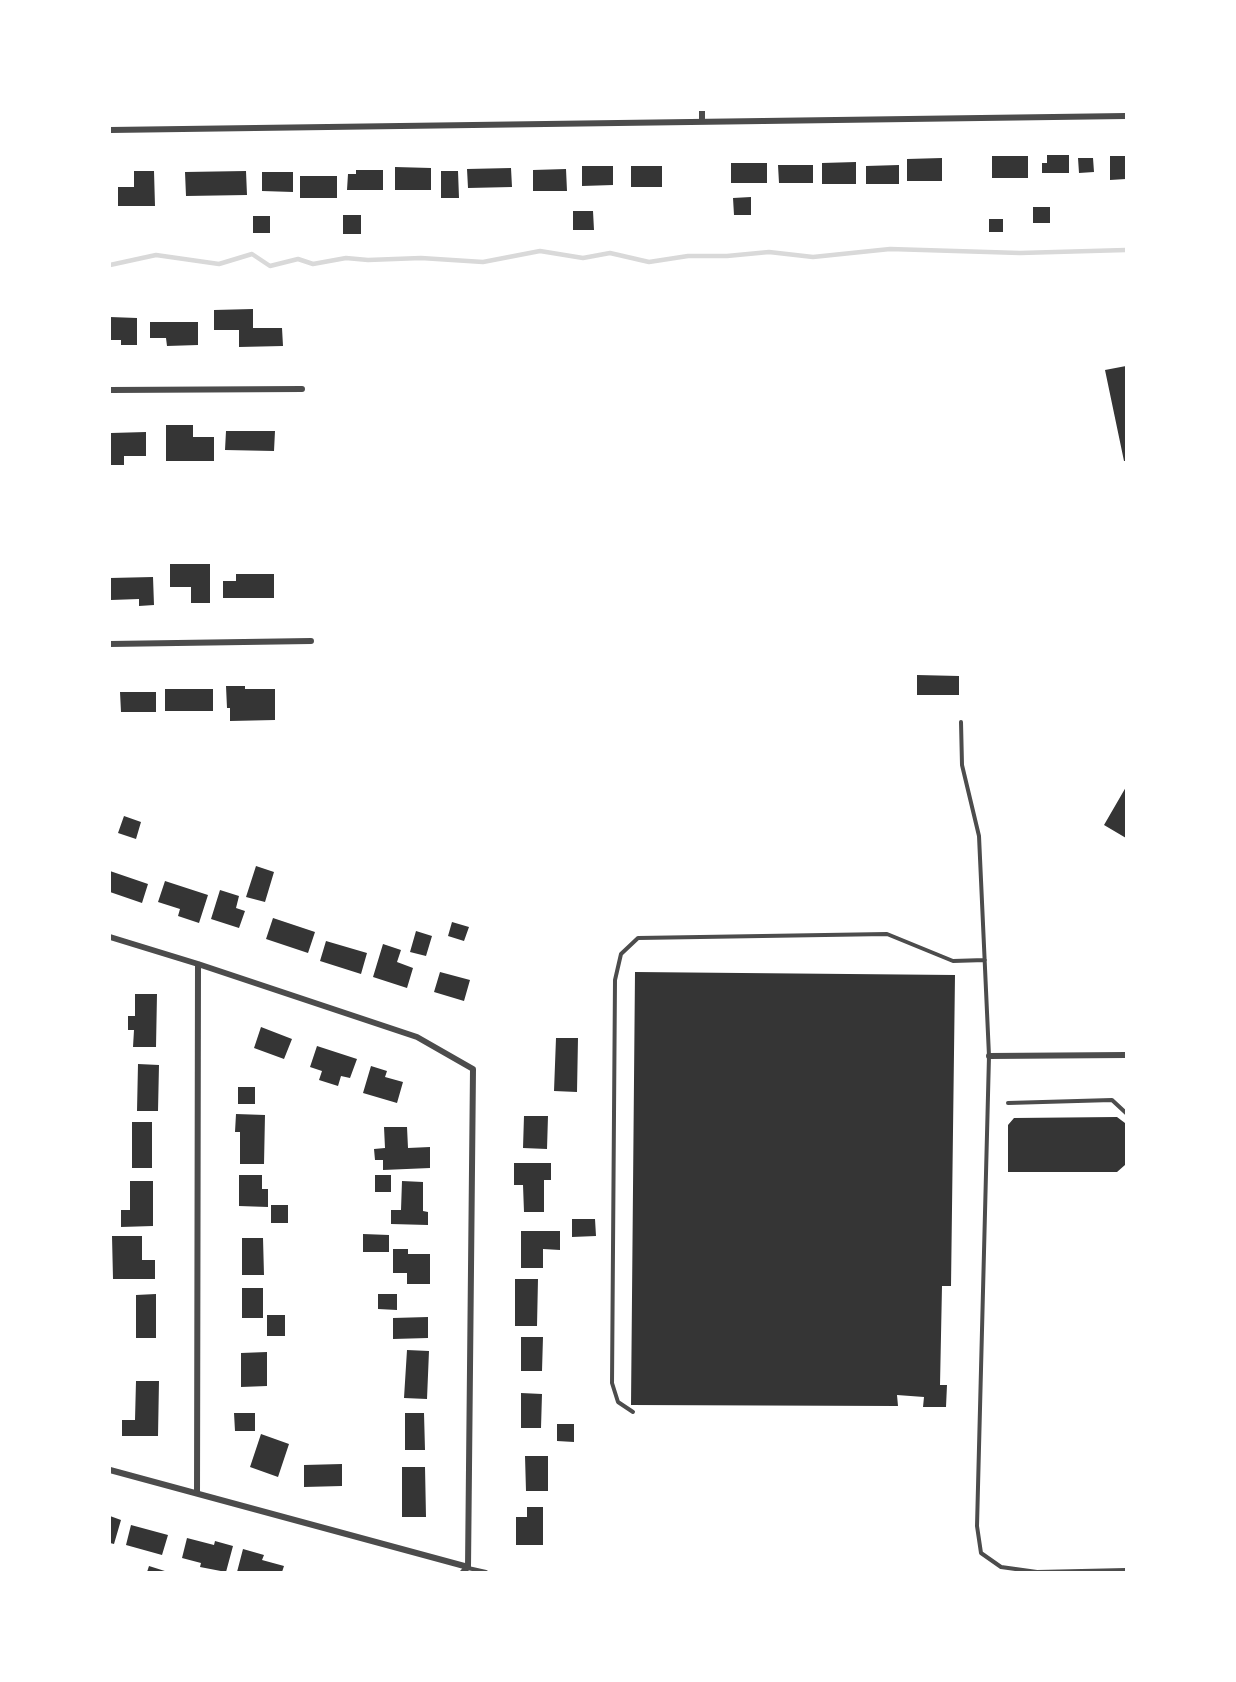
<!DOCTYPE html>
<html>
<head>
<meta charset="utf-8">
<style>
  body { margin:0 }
  #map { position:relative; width:1236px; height:1682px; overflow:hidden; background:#fff; font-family:Cabin,sans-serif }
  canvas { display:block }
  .frame { position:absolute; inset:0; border:111px solid #fff; pointer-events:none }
</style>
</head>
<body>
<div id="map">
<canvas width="1236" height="1682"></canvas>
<div class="frame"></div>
</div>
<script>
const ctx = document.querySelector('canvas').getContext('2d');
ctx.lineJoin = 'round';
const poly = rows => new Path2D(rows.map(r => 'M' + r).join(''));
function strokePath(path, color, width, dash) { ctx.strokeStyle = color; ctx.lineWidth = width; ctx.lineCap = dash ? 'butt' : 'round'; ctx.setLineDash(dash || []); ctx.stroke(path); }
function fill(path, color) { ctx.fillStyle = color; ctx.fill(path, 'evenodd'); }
strokePath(poly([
  [110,265,156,255,219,264,252,254,270,266,298,259,313,264,346,258,368,260,421,258,483,262,540,251,583,258,610,253,649,262,688,256,727,256,769,252,813,257,890,249,1020,253,1126,250]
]), '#d9d9d9', 4.5);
fill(poly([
  [1047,155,1069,155,1069,173,1042,173,1042,163,1047,163],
  [992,156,1028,156,1028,178,992,178],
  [1110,156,1126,156,1126,179,1110,180],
  [942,158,942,181,907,181,907,159],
  [1078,158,1093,158,1094,172,1079,173],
  [856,162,856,184,822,184,822,163],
  [731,163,767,163,767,183,731,183],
  [778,165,813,165,813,183,779,183],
  [899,165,899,184,866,184,866,166],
  [582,166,613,166,613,185,582,186],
  [631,166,662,166,662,187,631,187],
  [395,167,431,168,431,190,395,190],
  [511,168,512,187,468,188,467,169],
  [566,169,567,191,533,191,533,170],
  [356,170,383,170,383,190,347,190,348,174,356,174],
  [134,171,154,171,155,206,118,206,118,187,134,187],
  [246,171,247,195,186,196,185,172],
  [441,171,458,171,459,198,441,198],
  [262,172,293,172,293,192,262,191],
  [300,176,337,176,337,198,300,198],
  [751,197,751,215,734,215,733,198],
  [1033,207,1050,207,1050,223,1033,223],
  [573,211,593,211,594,230,573,230],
  [343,215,361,215,361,234,343,234],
  [253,216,270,216,270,233,253,233],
  [989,219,1003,219,1003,232,989,232],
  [253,309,253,328,282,328,283,346,239,347,239,330,214,330,214,310],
  [110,317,137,318,137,345,121,345,121,340,110,340],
  [150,322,198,322,198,345,167,346,166,338,150,338],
  [1126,366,1126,461,1124,461,1105,370],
  [166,425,193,425,193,437,214,437,214,461,166,461],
  [226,431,275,431,274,451,225,450],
  [146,432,146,456,124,456,124,465,111,465,111,433],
  [170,564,210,564,210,603,191,603,191,587,170,587],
  [236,574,274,574,274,598,223,598,223,581,236,581],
  [153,577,154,605,139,606,139,599,111,600,110,578],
  [917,675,959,676,959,695,917,695],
  [226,686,245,686,245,689,275,689,275,720,230,721,230,708,227,708],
  [165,689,213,689,213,711,165,711],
  [120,692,156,692,156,712,121,712],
  [1126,787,1126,838,1104,825],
  [124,816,141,822,136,839,118,833],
  [256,866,274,872,265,902,246,897],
  [110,871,148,884,142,903,110,892],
  [165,881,208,895,199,923,178,916,180,909,158,902],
  [220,890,239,896,236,908,245,911,239,928,211,919],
  [273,918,315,932,308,953,266,939],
  [452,922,469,927,464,941,448,936],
  [416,931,432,936,426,956,410,952],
  [326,941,367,953,361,974,320,961],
  [383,944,401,950,397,962,413,968,407,988,373,977],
  [440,972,470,980,464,1001,434,992],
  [635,972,955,975,951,1286,942,1286,940,1385,947,1385,946,1407,923,1407,924,1397,897,1395,898,1406,631,1405],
  [135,994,157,994,156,1047,133,1047,134,1030,128,1030,128,1016,135,1016],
  [261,1027,292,1039,284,1059,254,1048],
  [556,1038,578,1038,577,1092,554,1091],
  [317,1046,357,1059,350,1078,341,1076,338,1086,319,1080,322,1071,310,1067],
  [138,1064,159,1065,158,1111,137,1111],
  [371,1066,387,1071,385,1077,403,1082,397,1103,363,1093],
  [238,1087,255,1087,255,1104,238,1104],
  [236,1114,265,1115,264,1164,240,1164,240,1132,235,1132],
  [524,1116,548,1116,547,1149,523,1148],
  [1117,1117,1125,1123,1125,1165,1117,1172,1008,1172,1008,1125,1014,1118],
  [132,1122,152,1122,152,1168,132,1168],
  [384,1127,407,1127,408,1148,430,1147,430,1168,383,1170,383,1160,375,1160,374,1149,385,1148],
  [514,1163,551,1163,551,1180,544,1180,544,1212,524,1212,523,1185,514,1185],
  [239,1175,262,1175,262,1189,268,1189,268,1207,239,1206],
  [375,1175,391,1175,391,1192,375,1192],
  [130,1181,153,1181,153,1226,121,1227,121,1210,130,1210],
  [402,1181,423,1182,423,1211,428,1212,428,1225,391,1224,391,1210,401,1210],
  [271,1205,288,1205,288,1223,271,1223],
  [572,1219,595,1219,596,1236,572,1237],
  [521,1231,560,1231,560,1250,543,1249,543,1268,521,1268],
  [363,1234,389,1235,389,1252,363,1252],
  [112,1236,142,1236,142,1260,155,1260,155,1279,113,1279],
  [242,1238,263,1238,264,1275,242,1275],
  [393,1249,408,1249,408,1254,430,1254,430,1284,407,1284,407,1273,393,1273],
  [515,1279,538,1279,537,1326,515,1326],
  [242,1288,263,1288,263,1318,242,1318],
  [156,1294,156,1338,136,1338,136,1295],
  [378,1294,397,1294,397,1310,378,1309],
  [267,1315,285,1315,285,1336,267,1336],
  [428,1317,428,1338,393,1339,393,1318],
  [521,1337,543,1337,542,1371,521,1371],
  [407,1350,429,1351,427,1399,404,1398],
  [267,1352,267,1386,241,1387,241,1353],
  [136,1381,159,1381,158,1436,122,1436,122,1420,135,1420],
  [521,1393,542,1394,541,1428,521,1428],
  [234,1413,255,1413,255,1431,235,1431],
  [405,1413,424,1413,425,1450,405,1450],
  [557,1424,574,1424,574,1442,557,1441],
  [261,1434,289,1444,278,1477,250,1467],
  [525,1456,548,1456,548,1491,526,1491],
  [342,1464,342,1486,304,1487,304,1465],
  [402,1467,425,1467,426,1517,402,1517],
  [527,1507,543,1507,543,1545,516,1545,516,1517,527,1517],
  [110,1516,121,1520,114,1544,110,1543],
  [131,1525,168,1535,162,1555,126,1545],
  [187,1538,214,1545,215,1541,233,1546,226,1572,200,1567,201,1563,182,1558],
  [243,1549,264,1555,262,1560,284,1566,282,1572,237,1572],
  [149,1566,168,1572,147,1572]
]), '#353535');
strokePath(poly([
  [961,722,962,765,979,836,989,1056,977,1526,981,1553,1001,1567,1037,1572,1126,1570],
  [1008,1103,1112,1100,1126,1113],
  [633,1412,618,1402,612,1383,615,980,621,954,638,938,887,934,953,961,985,960],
  [468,1568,486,1572]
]), '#4c4c4c', 4);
strokePath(poly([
  [702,110,702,122],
  [110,130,1126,116],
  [110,390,302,389],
  [110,644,311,641],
  [110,937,198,964,417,1037,473,1069,468,1567,463,1572],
  [989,1056,1126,1055],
  [110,1470,468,1567],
  [197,1493,198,964]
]), '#4c4c4c', 6);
</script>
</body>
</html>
